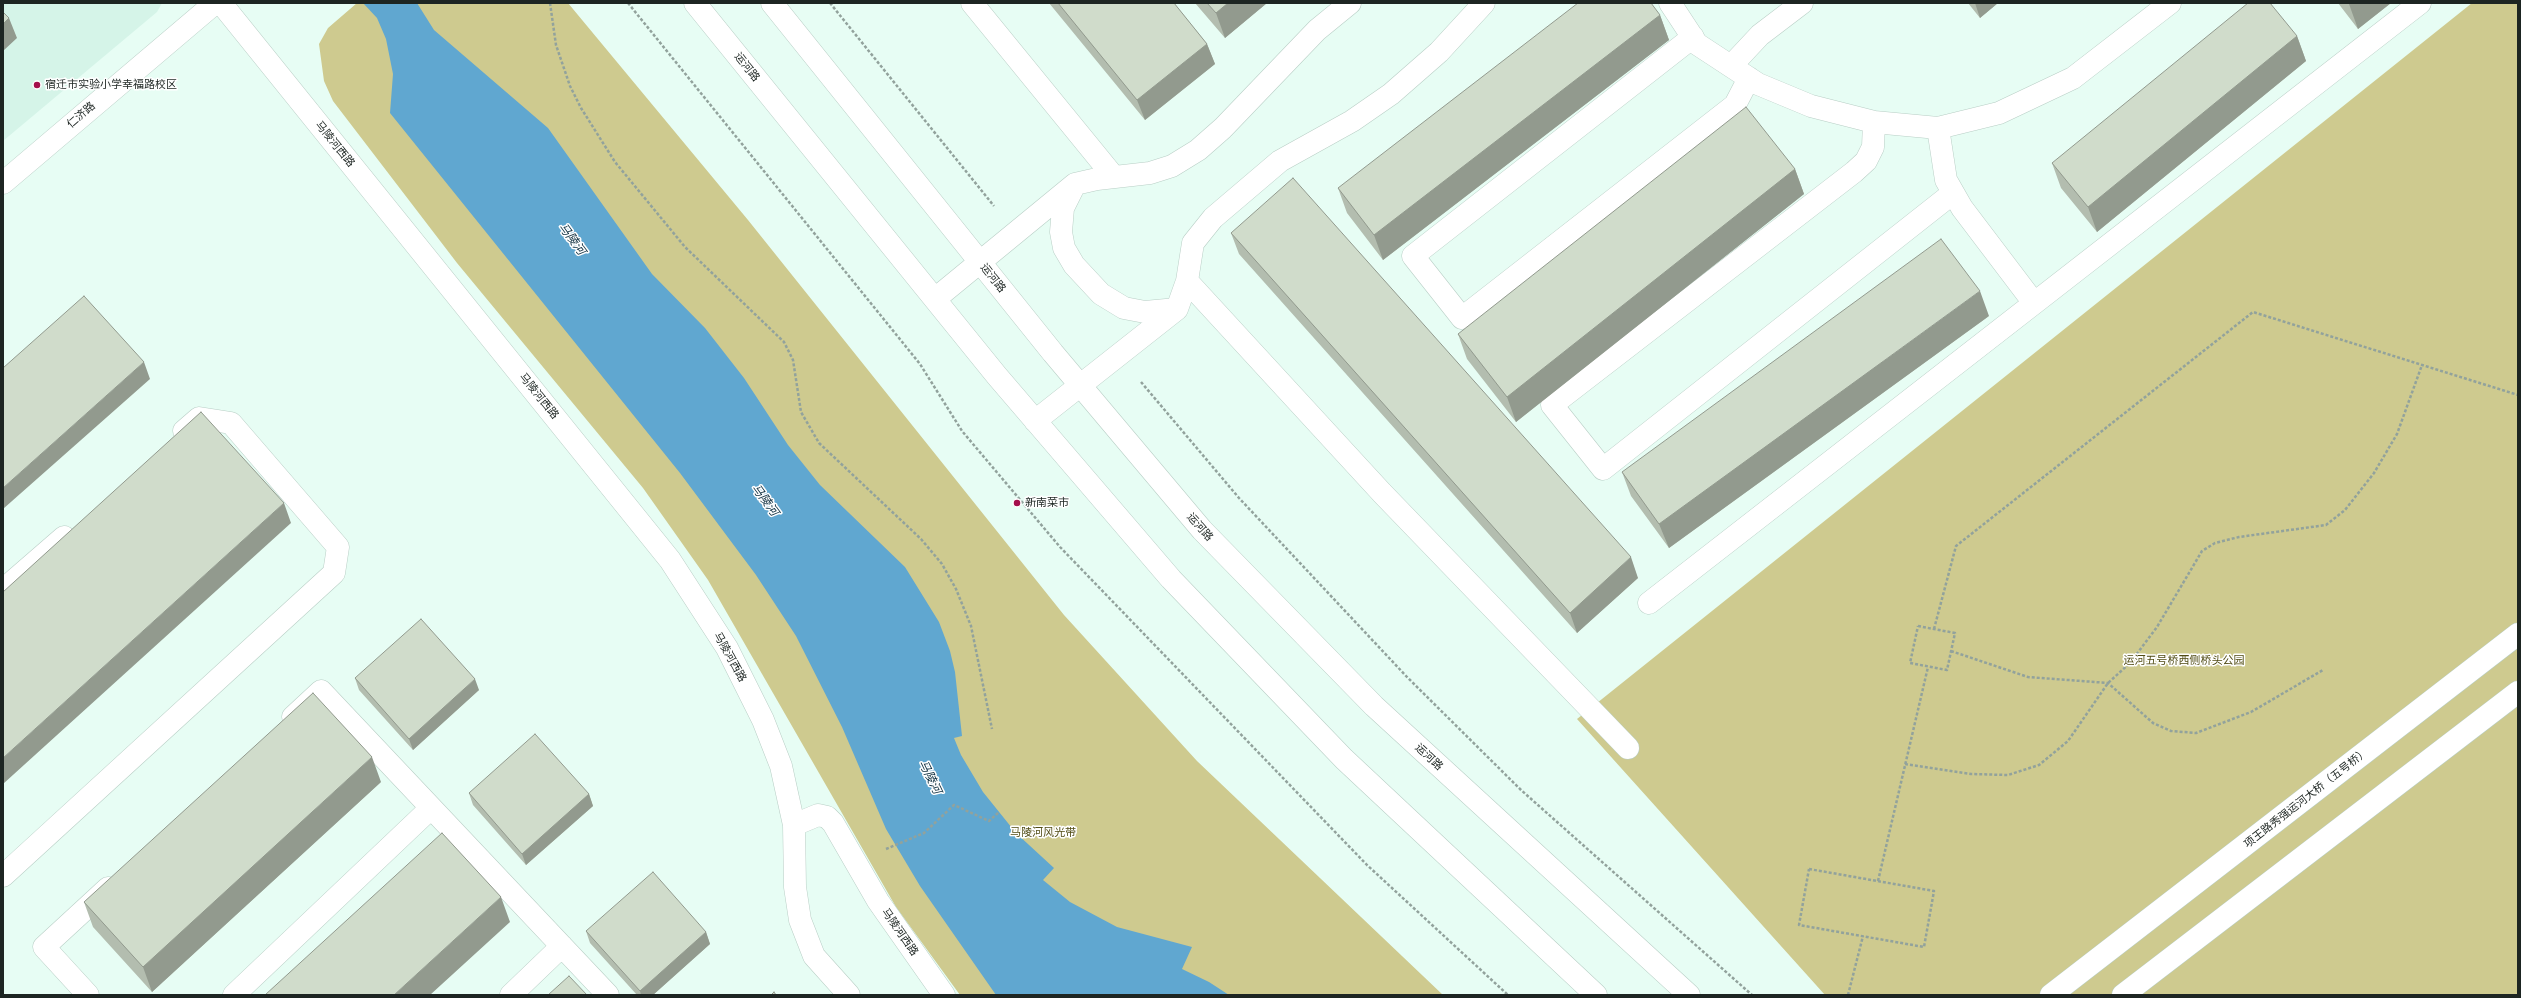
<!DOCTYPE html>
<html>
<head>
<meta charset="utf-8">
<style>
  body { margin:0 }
  #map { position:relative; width:2521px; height:998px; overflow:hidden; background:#e7fdf4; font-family:"Asap Condensed",sans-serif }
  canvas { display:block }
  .frame { position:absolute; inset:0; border:4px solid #1d2522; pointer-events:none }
</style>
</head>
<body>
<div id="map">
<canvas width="2521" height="998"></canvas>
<div class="frame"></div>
</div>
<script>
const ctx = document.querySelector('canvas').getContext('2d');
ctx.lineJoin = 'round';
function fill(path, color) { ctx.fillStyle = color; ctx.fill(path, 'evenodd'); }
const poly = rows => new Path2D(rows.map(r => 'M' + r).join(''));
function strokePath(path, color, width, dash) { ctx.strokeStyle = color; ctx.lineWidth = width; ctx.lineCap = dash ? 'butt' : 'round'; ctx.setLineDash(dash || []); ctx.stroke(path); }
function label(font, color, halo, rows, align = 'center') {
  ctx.font = font + ' "Asap Condensed","Noto Sans SC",sans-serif'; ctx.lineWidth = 3; ctx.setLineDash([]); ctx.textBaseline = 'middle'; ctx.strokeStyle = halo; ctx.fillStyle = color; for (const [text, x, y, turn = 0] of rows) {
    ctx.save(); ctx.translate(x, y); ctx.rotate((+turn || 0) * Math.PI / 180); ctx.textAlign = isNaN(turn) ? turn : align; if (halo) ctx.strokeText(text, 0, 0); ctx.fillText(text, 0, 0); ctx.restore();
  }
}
fill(poly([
  [3,3,162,3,157,12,3,141]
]), '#d5f4e8');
fill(poly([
  [357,3,568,3,748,220,1064,615,1197,761,1443,995,960,995,896,907,708,580,643,488,457,263,333,101,324,81,319,44,328,28],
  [2472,3,2518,3,2518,995,1825,995,1577,719]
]), '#ceca8f');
fill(poly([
  [363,3,417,3,434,30,548,128,652,274,705,328,744,378,788,445,820,485,905,567,939,622,950,651,955,672,962,736,954,738,961,755,983,792,1016,833,1054,868,1043,880,1070,902,1117,927,1192,947,1182,969,1209,982,1229,995,996,995,920,886,886,829,842,727,796,636,756,575,680,473,390,113,393,74,386,39,377,18]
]), '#60a7d0');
const minor = poly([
  [221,3,670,560,727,648,763,720,781,766,794,825,795,887,800,920,814,956,849,995],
  [695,3,997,376,1171,579,1344,759,1596,995],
  [772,3,1053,353,1202,530,1374,706,1689,995],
  [972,3,1114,177],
  [1670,3,1697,44,1758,84,1811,106,1874,122,1938,128,1999,113,2073,78,2170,3],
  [1693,37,1413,256,1462,318,1735,105,1749,78],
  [1731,66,1760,35,1802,3],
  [1874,122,1873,147,1866,161,1854,172,1552,405,1603,469,1953,193],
  [1938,128,1946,180,1962,208,2034,303],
  [3,183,215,3],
  [1073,188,1063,208,1061,232,1064,248,1074,265,1101,294,1124,308,1145,312,1177,309],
  [1187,281,1382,493,1628,748],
  [935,299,1075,184,1097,179,1150,173,1172,166,1198,150,1223,128,1317,30,1350,3],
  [1035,421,1177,309,1187,281,1193,243,1213,218,1280,161,1352,121,1391,94,1439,52,1484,3],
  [3,590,64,537],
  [1649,603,2420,3],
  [293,717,321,691,608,995],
  [794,825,818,815,827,817,833,823,878,901,944,995],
  [3,876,334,573,338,547,231,423,199,418,184,431],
  [88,995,44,947,108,888],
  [234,995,431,808],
  [511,995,562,946]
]);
const major = poly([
  [2051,995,2518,634],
  [2123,995,2518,692]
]);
strokePath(minor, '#b8cec5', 23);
strokePath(major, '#b8cec5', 23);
strokePath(poly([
  [550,3,556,45,570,86,581,108,615,162,685,247,784,342,793,360,801,412,819,443,921,539,942,564,956,589,971,626,992,729],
  [628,3,920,364,962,431,1060,547,1367,865,1508,995],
  [830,3,994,206],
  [1141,382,1239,498,1407,677,1521,790,1752,995],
  [1918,626,1955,633,1947,670,1910,663,1918,626],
  [1934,629,1956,546,2253,312,2518,395],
  [1951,651,2028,677,2108,683,2153,723,2171,731,2196,733,2251,712,2323,670],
  [1905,764,1971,774,2008,775,2039,765,2068,741,2108,683,2130,663,2157,627,2202,551,2215,543,2239,537,2326,525,2345,510,2374,473,2397,434,2422,365],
  [886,849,924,833,954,805,989,821,999,812],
  [1809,869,1934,891,1924,947,1799,925,1809,869],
  [1878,881,1928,667],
  [1848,995,1863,936]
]), '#92a29c', 2.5, [3, 2]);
strokePath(minor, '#fff', 22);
strokePath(major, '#fff', 22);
fill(poly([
  [1049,3,1174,3,1207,44,1215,64,1145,120],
  [1195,3,1267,3,1225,38],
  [1968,3,1998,3,1980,18],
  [2338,3,2391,3,2358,29],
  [1660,15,1669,40,1383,260,1347,213,1338,188],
  [2297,36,2306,61,2097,232,2061,188,2052,163],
  [1795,169,1804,194,1516,422,1467,359,1458,334],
  [1231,233,1638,578,1577,633,1239,254],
  [1989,316,1669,548,1631,496,1622,472],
  [355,678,479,690,413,750,359,690],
  [381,782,152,992,93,927,84,902],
  [469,793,589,794,593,806,526,865,473,805],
  [586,931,706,932,710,944,653,995,637,995,590,943]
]), '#b3bdaf');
fill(poly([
  [1228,3,1267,3,1225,38,1216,13],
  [1975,3,1998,3,1980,18],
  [2350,3,2391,3,2358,29,2349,4],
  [1660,15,1669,40,1383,260,1374,235],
  [9,18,17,38,3,51,3,24],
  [2297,36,2306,61,2097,232,2088,207],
  [1207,44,1215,64,1145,120,1137,100],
  [1795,169,1804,194,1516,422,1507,397],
  [1980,291,1989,316,1669,548,1659,524],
  [144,362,150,379,3,509,3,488],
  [284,503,291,523,3,784,3,758],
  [1631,557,1638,578,1577,633,1570,613],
  [475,679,479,690,413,750,409,739],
  [372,757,381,782,152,992,143,967],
  [589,794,593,806,526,865,522,854],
  [501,897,510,922,430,995,394,995],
  [706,932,710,944,653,995,641,995,640,991]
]), '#929a8e');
const building = poly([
  [1058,3,1174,3,1207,44,1137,100,1058,3],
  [1207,3,1228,3,1216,13,1207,3],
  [1578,3,1651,3,1660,15,1374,235,1338,188,1578,3],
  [2248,3,2270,3,2297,36,2088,207,2052,163,2248,3],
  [3,12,9,18,3,24,3,12],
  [1746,107,1795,169,1507,397,1458,334,1746,107],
  [1293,178,1631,557,1570,613,1231,233,1293,178],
  [1941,239,1980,291,1659,524,1622,472,1941,239],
  [84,296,144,362,3,488,3,368,84,296],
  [201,412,284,503,3,758,3,592,201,412],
  [421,619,475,679,409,739,355,678,421,619],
  [313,693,372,757,143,967,84,902,313,693],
  [535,734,589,794,522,854,469,793,535,734],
  [442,833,501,897,394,995,265,995,442,833],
  [653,872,706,932,640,991,586,931,653,872],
  [569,976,587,995,548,995,569,976],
  [774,992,776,995,771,995,774,992]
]);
fill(building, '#d0dccb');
strokePath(building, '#929a8e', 1);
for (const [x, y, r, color] of [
  [37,85,4,"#a40f4b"],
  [1017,503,4,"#a40f4b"]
]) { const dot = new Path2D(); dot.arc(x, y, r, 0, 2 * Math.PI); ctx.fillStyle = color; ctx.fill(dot); strokePath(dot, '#fff', 1.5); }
label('11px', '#1d2522', '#fff', [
  ["运河路",747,67,51],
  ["仁济路",81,115,-41],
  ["马陵河西路",335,144,51],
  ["运河路",993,278,51],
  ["马陵河西路",539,396,51],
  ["运河路",1200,527,48],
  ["马陵河西路",730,657,61],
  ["运河路",1429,757,43],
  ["项王路秀强运河大桥（五号桥）",2306,798,-38],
  ["马陵河西路",900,932,55]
]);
label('11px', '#1d2522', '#fff', [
  ["宿迁市实验小学幸福路校区",45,85],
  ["新南菜市",1025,503]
], 'left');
label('11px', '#514c15', '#fff', [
  ["运河五号桥西侧桥头公园",2184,661],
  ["马陵河风光带",1043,833]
]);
label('italic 12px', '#0c2d3e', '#fff', [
  ["马陵河",572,239,54],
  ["马陵河",765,500,54],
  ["马陵河",930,777,64]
]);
</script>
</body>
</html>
